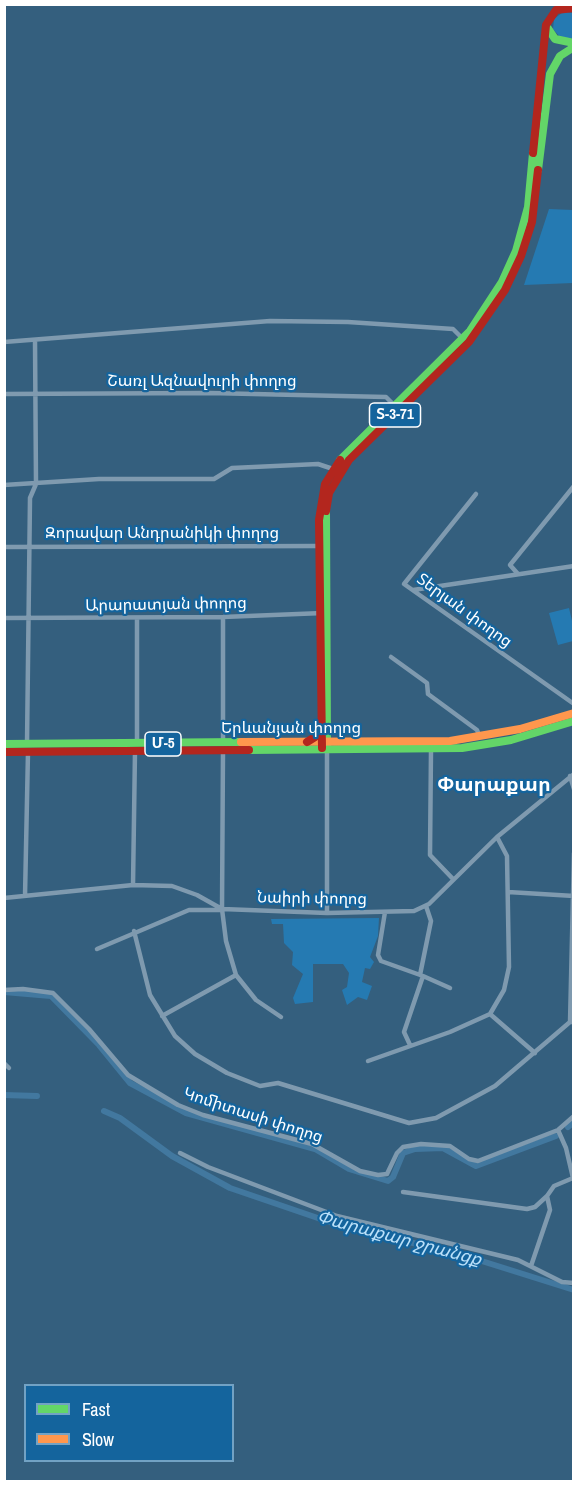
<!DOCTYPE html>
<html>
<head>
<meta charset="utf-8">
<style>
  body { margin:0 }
  #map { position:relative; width:578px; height:1486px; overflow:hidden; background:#345f7e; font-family:"Archivo Narrow",sans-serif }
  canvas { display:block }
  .frame { position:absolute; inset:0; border:6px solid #fff; pointer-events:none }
  .legend { position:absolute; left:24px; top:1384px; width:210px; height:78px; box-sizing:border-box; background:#14649d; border:2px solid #72a2c4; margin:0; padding:8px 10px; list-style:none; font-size:18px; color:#fff }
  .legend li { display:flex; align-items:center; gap:12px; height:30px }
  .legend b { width:30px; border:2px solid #72a2c4 }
</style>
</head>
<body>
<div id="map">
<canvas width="578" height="1486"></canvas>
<div class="frame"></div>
<ul class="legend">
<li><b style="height:8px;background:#63d668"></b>Fast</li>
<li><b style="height:8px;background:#ff974d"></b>Slow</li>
</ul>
</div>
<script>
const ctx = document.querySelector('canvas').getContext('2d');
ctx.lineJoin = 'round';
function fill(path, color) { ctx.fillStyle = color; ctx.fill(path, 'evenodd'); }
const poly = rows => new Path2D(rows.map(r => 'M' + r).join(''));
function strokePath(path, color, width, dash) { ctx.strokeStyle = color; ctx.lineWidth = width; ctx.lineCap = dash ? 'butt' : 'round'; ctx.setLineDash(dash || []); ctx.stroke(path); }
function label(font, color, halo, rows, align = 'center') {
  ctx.font = font + ' "Archivo Narrow","Noto Sans Armenian",sans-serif'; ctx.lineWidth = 4.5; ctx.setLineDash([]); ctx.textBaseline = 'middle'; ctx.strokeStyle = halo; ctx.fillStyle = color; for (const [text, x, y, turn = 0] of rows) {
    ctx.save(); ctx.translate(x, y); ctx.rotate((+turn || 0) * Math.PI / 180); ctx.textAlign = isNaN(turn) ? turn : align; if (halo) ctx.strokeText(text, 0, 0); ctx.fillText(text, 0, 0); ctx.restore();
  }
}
fill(poly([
  [563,12,573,13,573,39,560,37,553,29,554,19],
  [549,209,573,210,573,283,524,285],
  [569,608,573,625,573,641,558,645,549,613],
  [379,918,378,936,370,957,374,962,370,969,365,968,362,982,372,986,367,1000,358,997,347,1005,342,990,347,987,349,973,343,964,313,964,313,1002,295,1004,293,998,303,974,292,965,293,952,284,943,283,924,272,924,271,919]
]), '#257ab2');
strokePath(poly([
  [4,992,51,996,99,1045,130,1083,186,1113,315,1149,349,1169,388,1181,393,1177,403,1153,415,1149,443,1148,476,1166,556,1136],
  [4,1095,37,1096],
  [104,1111,120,1118,172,1156,230,1188,347,1228,453,1252,574,1290],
  [568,1127,574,1122]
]), '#42789f', 6);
strokePath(poly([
  [4,342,270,321,348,322,453,329,462,338],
  [4,394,209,393,386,397,395,406],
  [4,485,99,479,214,479,232,468,318,464,333,469],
  [476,494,404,584,574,704],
  [4,547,319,546],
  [518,574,510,565,574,486],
  [413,590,574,566],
  [4,618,223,617,323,613],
  [137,618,137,744],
  [391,657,427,683,428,694,477,730,479,735],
  [223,743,223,617],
  [27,744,30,498,36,484,35,340],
  [223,750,222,909,226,941,236,975,256,1000,281,1017],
  [431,750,430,855,453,879],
  [570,776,574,789],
  [133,885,135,751],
  [508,892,574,896],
  [25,896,28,752],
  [4,898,133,885,172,886,197,895,222,909,327,913,414,911,429,904,497,837,574,774],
  [385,912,378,955,381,961,423,976,404,1032,410,1045],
  [327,913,327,749],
  [134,931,150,995,175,1036,195,1054,227,1073,260,1086,278,1083,409,1123,436,1118,495,1086,570,1022,574,1022],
  [97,949,189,910,221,910],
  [420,975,431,921,426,906],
  [423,976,450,988],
  [4,990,23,989,53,993,89,1029,128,1075,178,1105,203,1115,312,1144,360,1171,378,1175,387,1174,397,1153,403,1147,421,1144,450,1146,469,1159,478,1161,558,1130,574,1116],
  [490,1014,535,1053],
  [162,1016,236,975],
  [570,1022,574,853],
  [368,1061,450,1032,490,1014,504,990,509,967,507,856,497,837],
  [4,1063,9,1068],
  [180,1153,208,1167,337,1216,518,1260,562,1282,574,1283],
  [403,1192,527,1209,535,1207,547,1196],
  [531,1266,550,1210,547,1196,554,1186,573,1178,566,1148,558,1130]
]), '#7f9aaf', 4.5);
strokePath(poly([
  [547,27,555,39,574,43],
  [538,170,550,74,560,56,574,47],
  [340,460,470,331,502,282,516,251,528,207,533,153],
  [326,511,327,748],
  [4,744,241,742],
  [249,750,462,748,511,740,574,721]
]), '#63d668', 8);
strokePath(poly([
  [241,742,450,741,520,729,574,713]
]), '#ff974d', 8);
strokePath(poly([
  [533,153,546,25,556,10,574,8],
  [326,511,329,493,349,460,469,342,505,290,521,256,532,222,538,170],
  [307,742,315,737,322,727],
  [322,748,319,520,325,484,340,460],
  [4,752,249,750]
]), '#b3261e', 8);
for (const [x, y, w] of [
  [395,415,51],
  [163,744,36]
]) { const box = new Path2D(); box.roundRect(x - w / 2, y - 12, w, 24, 4.5); ctx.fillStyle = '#14649d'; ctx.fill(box); strokePath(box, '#fff', 1.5); }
label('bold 15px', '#fff', null, [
  ["Տ-3-71",395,415],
  ["Մ-5",163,744]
]);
label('16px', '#fff', '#14649d', [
  ["Շառլ Ազնավուրի փողոց",202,382],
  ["Զորավար Անդրանիկի փողոց",162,534],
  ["Արարատյան փողոց",166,605,-1],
  ["Տերյան փողոց",464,611,36],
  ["Երևանյան փողոց",291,729],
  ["Նաիրի փողոց",312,899,1],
  ["Կոմիտասի փողոց",253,1116,18]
]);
label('italic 18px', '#bbe1fa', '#14649d', [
  ["Փարաքար ջրանցք",399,1239,15]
]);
label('bold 20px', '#fff', '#14649d', [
  ["Փարաքար",494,786]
]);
</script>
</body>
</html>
